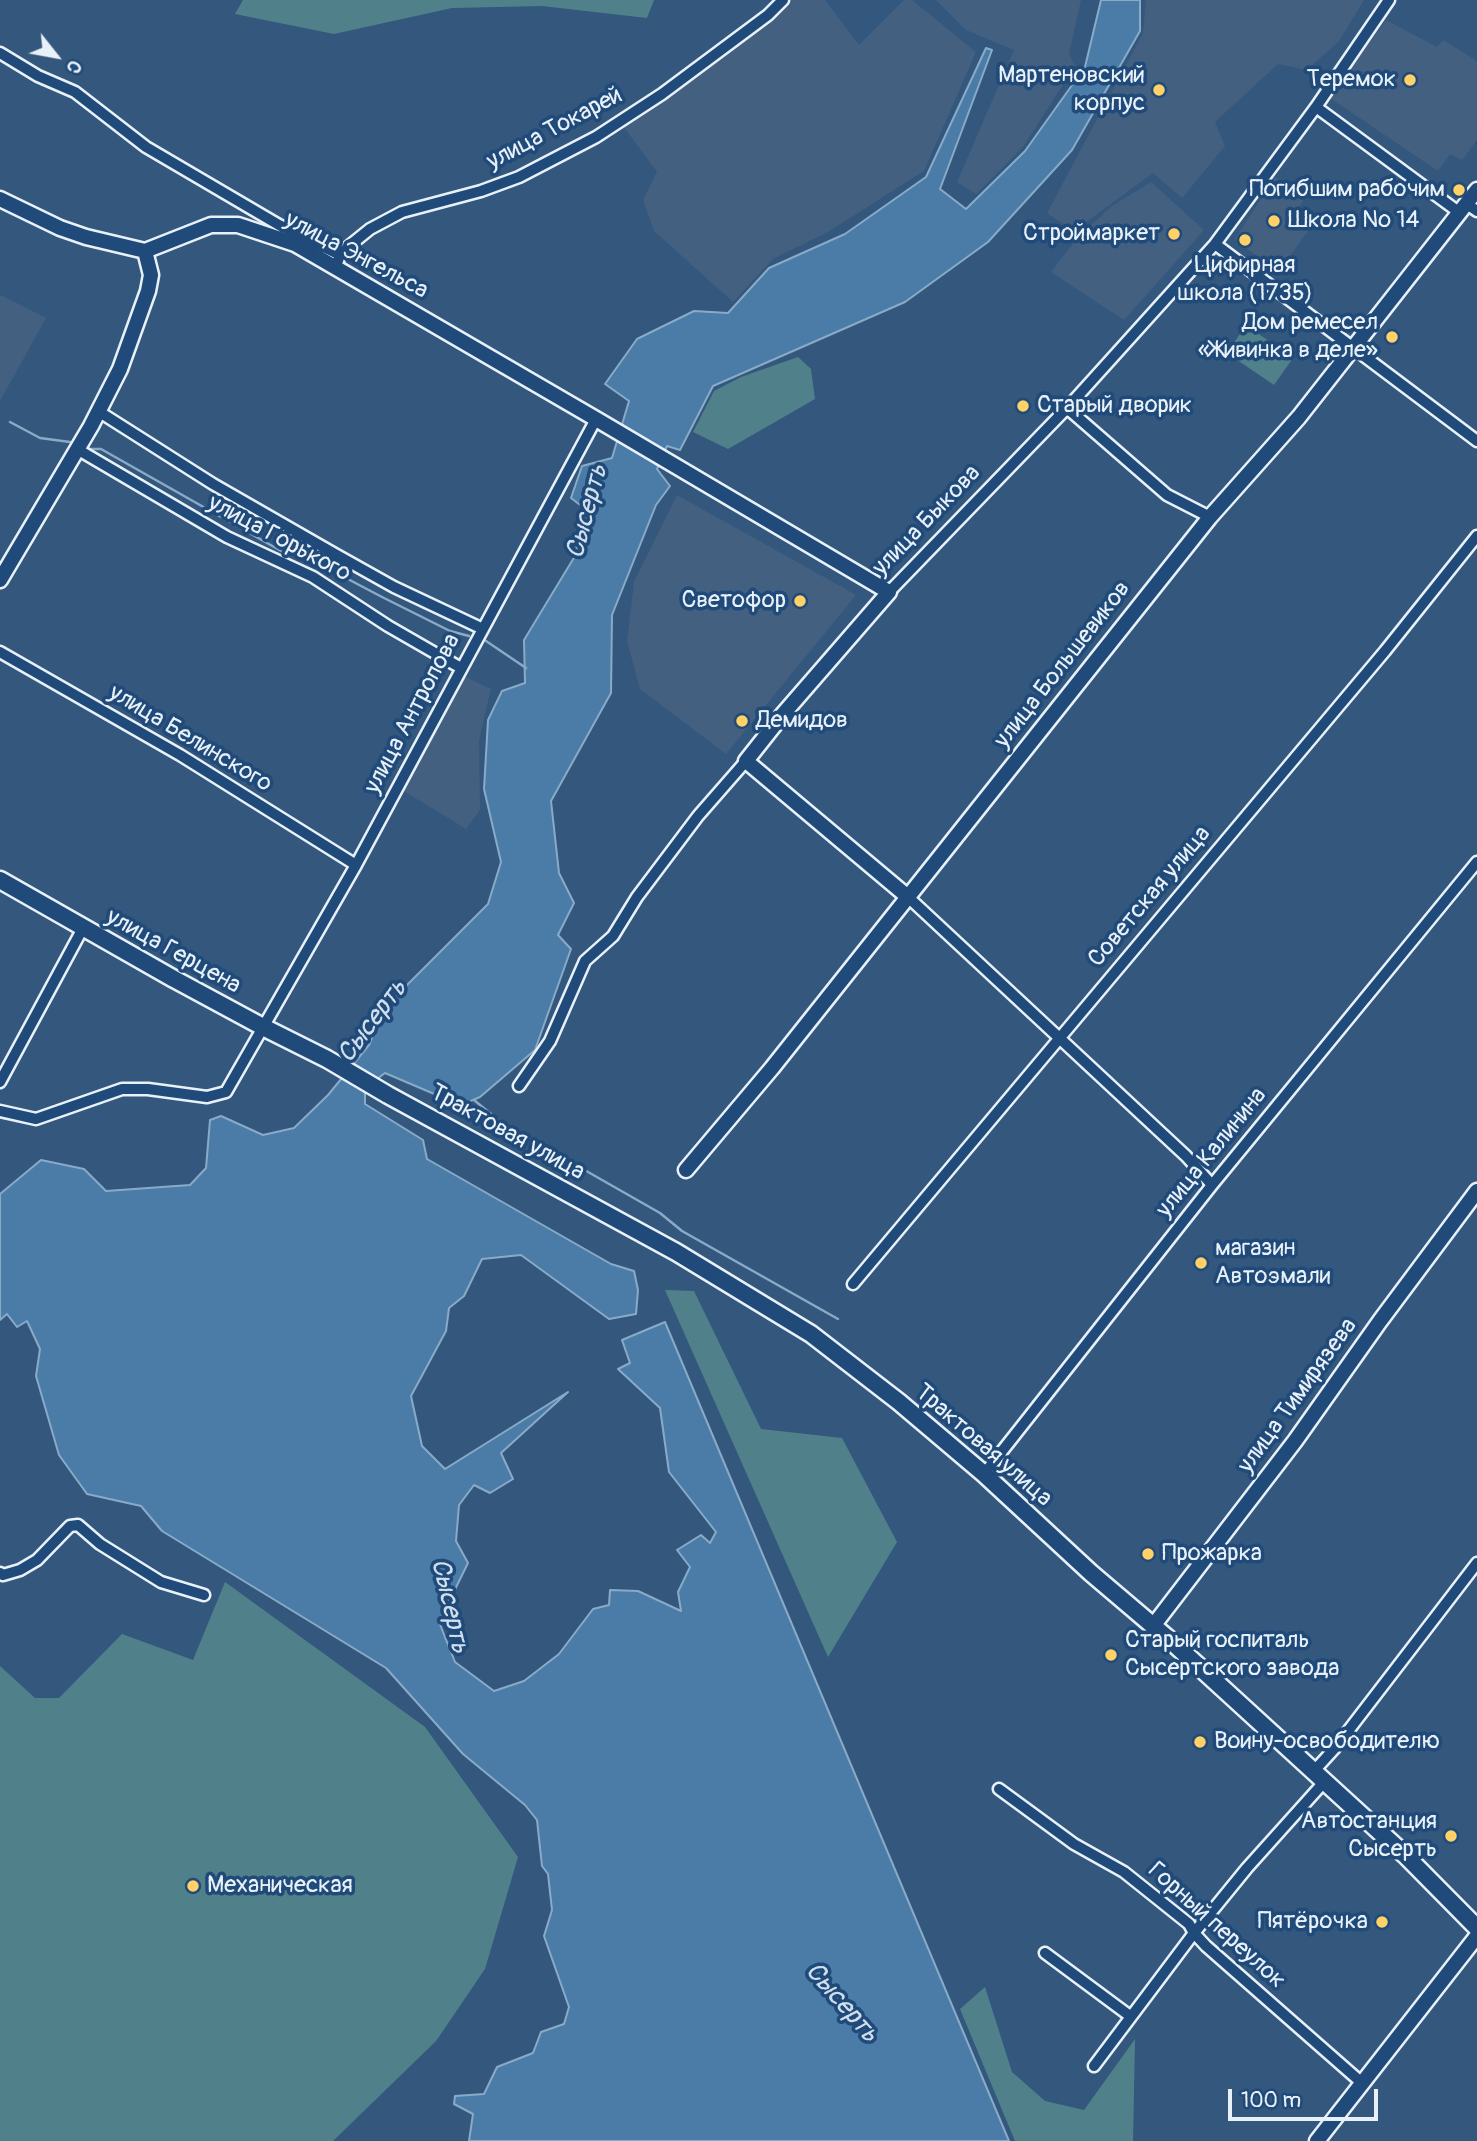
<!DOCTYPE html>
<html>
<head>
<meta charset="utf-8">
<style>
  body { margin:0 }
  #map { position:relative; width:1477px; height:2141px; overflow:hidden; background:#34577e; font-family:Pangolin,sans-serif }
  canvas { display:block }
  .north { position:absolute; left:21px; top:21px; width:70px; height:70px; -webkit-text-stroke:5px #1f4a7a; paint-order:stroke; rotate:121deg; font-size:19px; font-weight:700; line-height:28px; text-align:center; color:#e8f1f8 }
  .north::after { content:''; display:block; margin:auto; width:24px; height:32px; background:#e8f1f8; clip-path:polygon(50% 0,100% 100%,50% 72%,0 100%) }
  .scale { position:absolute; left:1228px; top:2089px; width:150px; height:32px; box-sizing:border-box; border:4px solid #e8f1f8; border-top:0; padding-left:9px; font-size:21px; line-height:24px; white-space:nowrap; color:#e8f1f8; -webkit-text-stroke:5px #1f4a7a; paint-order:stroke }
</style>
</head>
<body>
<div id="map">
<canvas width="1477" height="2141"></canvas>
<div class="north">С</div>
<div class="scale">100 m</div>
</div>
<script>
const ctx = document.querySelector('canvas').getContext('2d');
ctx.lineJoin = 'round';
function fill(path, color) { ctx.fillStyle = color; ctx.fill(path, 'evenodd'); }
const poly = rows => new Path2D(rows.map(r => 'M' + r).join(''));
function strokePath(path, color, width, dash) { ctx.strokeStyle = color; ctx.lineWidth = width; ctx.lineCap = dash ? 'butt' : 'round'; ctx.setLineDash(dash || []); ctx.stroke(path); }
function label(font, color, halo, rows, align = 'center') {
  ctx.font = font + ' Pangolin,sans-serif'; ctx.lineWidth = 7; ctx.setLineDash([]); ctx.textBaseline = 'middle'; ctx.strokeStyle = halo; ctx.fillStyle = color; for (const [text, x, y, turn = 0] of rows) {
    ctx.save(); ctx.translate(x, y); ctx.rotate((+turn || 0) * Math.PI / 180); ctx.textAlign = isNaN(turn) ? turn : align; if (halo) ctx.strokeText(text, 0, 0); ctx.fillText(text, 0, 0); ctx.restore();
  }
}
fill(poly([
  [788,0,825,0,859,45,904,0,912,0,976,52,924,171,828,232,773,259,733,302,654,231,643,200,657,172,623,126],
  [936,0,1081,0,1069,54,1075,66,1023,147,976,194,957,182,1014,50,966,30],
  [1146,0,1364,0,1339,41,1307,70,1278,64,1215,122,1225,146,1182,198,1153,173,1074,231,1047,213,1143,33],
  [1386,20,1437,47,1443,40,1477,61,1477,140,1462,160,1450,154,1438,171,1330,98],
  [1275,177,1305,198,1294,215,1310,228,1278,273,1235,239],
  [1151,182,1204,230,1124,320,1051,272,1078,237,1112,206],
  [1,295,46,318,0,401,0,297],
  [677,495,856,595,726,754,640,689,627,641,634,582],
  [464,676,491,689,479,740,480,810,466,829,402,790]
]), '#436080');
fill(poly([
  [243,0,654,0,647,18,542,6,452,8,334,34,235,14],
  [1246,325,1293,358,1274,385,1227,353],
  [798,357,811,369,815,399,728,449,693,432,714,391,741,377],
  [665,1290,694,1291,761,1429,842,1438,897,1542,828,1657],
  [225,1582,425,1727,518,1857,485,1969,436,2041,333,2141,0,2141,0,1666,35,1698,59,1698,122,1634,193,1660],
  [985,1987,1012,2072,1045,2101,1084,2110,1135,2039,1133,2141,1015,2141,960,2009]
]), '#50818b');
const water = poly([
  [1101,0,1140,0,1140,31,1072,150,988,242,905,302,713,386,680,450,667,446,657,469,670,486,656,505,612,615,611,693,551,801,559,873,574,903,558,935,571,949,535,1050,480,1097,466,1103,446,1099,385,1073,365,1088,365,1104,423,1140,427,1159,611,1264,634,1271,638,1290,636,1314,609,1319,521,1255,482,1259,464,1296,449,1308,446,1331,411,1396,422,1446,445,1469,568,1392,501,1453,513,1479,490,1493,474,1485,459,1505,456,1541,468,1563,439,1622,455,1662,494,1691,524,1681,559,1654,593,1609,609,1605,610,1590,638,1591,681,1611,678,1592,690,1567,677,1550,701,1535,710,1543,716,1532,669,1472,660,1408,618,1369,630,1363,622,1340,665,1322,1009,2141,469,2141,473,2114,454,2104,455,2096,484,2094,497,2067,533,2053,541,2032,564,2024,569,2007,544,1936,552,1910,548,1874,542,1866,537,1820,525,1805,463,1754,386,1668,162,1531,141,1506,87,1494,59,1455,36,1376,40,1349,27,1321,17,1327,7,1314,0,1320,0,1194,41,1160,84,1169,106,1191,190,1185,206,1168,210,1120,221,1116,263,1135,294,1128,328,1095,369,1045,384,1008,488,904,501,862,484,789,488,720,502,691,525,683,524,640,575,556,584,508,571,498,582,466,612,458,629,401,605,384,637,339,694,311,728,313,769,268,845,234,926,177,986,48,992,50,940,189,966,209,1025,151,1085,67,1101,0]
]);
fill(water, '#4a7ca7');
strokePath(water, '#89abc7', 2);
strokePath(poly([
  [10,422,40,438,70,442],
  [87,449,101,449,283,552,304,555,328,562,344,577,382,597,450,631,469,636],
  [486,641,526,668],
  [474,1100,502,1123,660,1213,682,1231,838,1319]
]), '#89abc7', 2.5);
const street = poly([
  [0,53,38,76,75,92,146,147,279,225,340,255],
  [1316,107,1460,213],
  [1467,204,1477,211],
  [1215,244,1477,441],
  [336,266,340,255,349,246,370,229,402,212,481,191,519,177,596,137,662,94,768,15,783,0],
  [1067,408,1167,495,1210,517],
  [98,411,213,484,335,554,394,587,483,629],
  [77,449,227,537,313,577,388,626,461,668],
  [889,592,1067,408,1215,244,1316,107,1389,0],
  [0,652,180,755,356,865],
  [908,897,1186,1156,1212,1185],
  [0,1082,83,928],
  [519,1086,550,1041,585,961,613,936,637,897,698,816,746,761],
  [0,1111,36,1119,122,1089,148,1089,207,1097,226,1092,356,865,596,419],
  [853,1284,1385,651,1477,536],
  [984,1474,1212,1185,1477,862],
  [0,1573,3,1575,20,1570,37,1560,70,1526,78,1525,100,1544,161,1582,204,1595],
  [1314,1771,1335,1748,1477,1563],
  [999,1789,1074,1844,1124,1872,1189,1924,1194,1933,1206,1946,1362,2083],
  [1045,1953,1130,2016],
  [1094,2066,1194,1933,1247,1868,1325,1781]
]);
const secondary = poly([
  [0,199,60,228,86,237,145,251,211,225,238,225,295,244,596,419,889,592,784,713,746,761,908,897],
  [0,580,91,426,120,369,148,291,151,275,145,251],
  [686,1170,772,1068,1210,517,1299,417,1477,190],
  [1153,1626,1295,1441,1380,1321,1477,1191],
  [1317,2141,1477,1936]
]);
const primary = poly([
  [0,880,174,979,263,1027,327,1059,388,1095,676,1252,811,1334,899,1402,984,1474,1091,1573,1171,1641,1405,1855,1477,1928]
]);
strokePath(street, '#e8f1f8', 15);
strokePath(secondary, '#e8f1f8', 19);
strokePath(primary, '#e8f1f8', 21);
strokePath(street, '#1f4a7a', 10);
strokePath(secondary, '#1f4a7a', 14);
strokePath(primary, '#1f4a7a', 16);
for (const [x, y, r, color] of [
  [1410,80,7,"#ffd166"],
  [1159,90,7,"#ffd166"],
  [1459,190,7,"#ffd166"],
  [1274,221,7,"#ffd166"],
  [1174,234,7,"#ffd166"],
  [1245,240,7,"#ffd166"],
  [1392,337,7,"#ffd166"],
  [1023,406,7,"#ffd166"],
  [800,601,7,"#ffd166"],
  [742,721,7,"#ffd166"],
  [1201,1263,7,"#ffd166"],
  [1148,1554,7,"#ffd166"],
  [1111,1655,7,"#ffd166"],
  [1200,1742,7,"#ffd166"],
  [1451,1836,7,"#ffd166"],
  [193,1886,7,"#ffd166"],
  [1382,1922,7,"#ffd166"]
]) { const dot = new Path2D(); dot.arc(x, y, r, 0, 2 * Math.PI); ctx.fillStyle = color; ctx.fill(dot); strokePath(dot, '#1f4a7a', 2.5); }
label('24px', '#e8f1f8', '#1f4a7a', [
  ["Мартеновский",1145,76],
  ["корпус",1145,104],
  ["Теремок",1396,80],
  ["Погибшим рабочим",1445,190],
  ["Школа № 14",1288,221,"left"],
  ["Строймаркет",1160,234],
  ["Цифирная",1245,266,"center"],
  ["школа (1735)",1245,294,"center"],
  ["Дом ремесел",1378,323],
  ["«Живинка в деле»",1378,351],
  ["Старый дворик",1037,406,"left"],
  ["Светофор",786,601],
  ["Демидов",756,721,"left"],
  ["магазин",1215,1249,"left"],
  ["Автоэмали",1215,1277,"left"],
  ["Прожарка",1162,1554,"left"],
  ["Старый госпиталь",1125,1641,"left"],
  ["Сысертского завода",1125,1669,"left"],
  ["Воину-освободителю",1214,1742,"left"],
  ["Автостанция",1437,1822],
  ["Сысерть",1437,1850],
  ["Механическая",207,1886,"left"],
  ["Пятёрочка",1368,1922]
], 'right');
label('24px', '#e8f1f8', '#1f4a7a', [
  ["улица Токарей",555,129,-28],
  ["улица Энгельса",356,256,28],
  ["улица Быкова",927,521,-46],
  ["улица Горького",279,539,28],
  ["улица Большевиков",1063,665,-52],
  ["улица Антропова",413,714,-62],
  ["улица Белинского",190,739,31],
  ["Советская улица",1150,897,-50],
  ["улица Герцена",173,952,29],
  ["Трактовая улица",507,1133,29],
  ["улица Калинина",1212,1153,-51],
  ["улица Тимирязева",1298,1396,-54],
  ["Трактовая улица",983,1446,41],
  ["Горный переулок",1216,1926,42]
]);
label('italic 26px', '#d0dfec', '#1f4a7a', [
  ["Сысерть",588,512,-75],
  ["Сысерть",373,1022,-53],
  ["Сысерть",449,1606,77],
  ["Сысерть",841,2003,49]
]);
</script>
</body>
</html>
